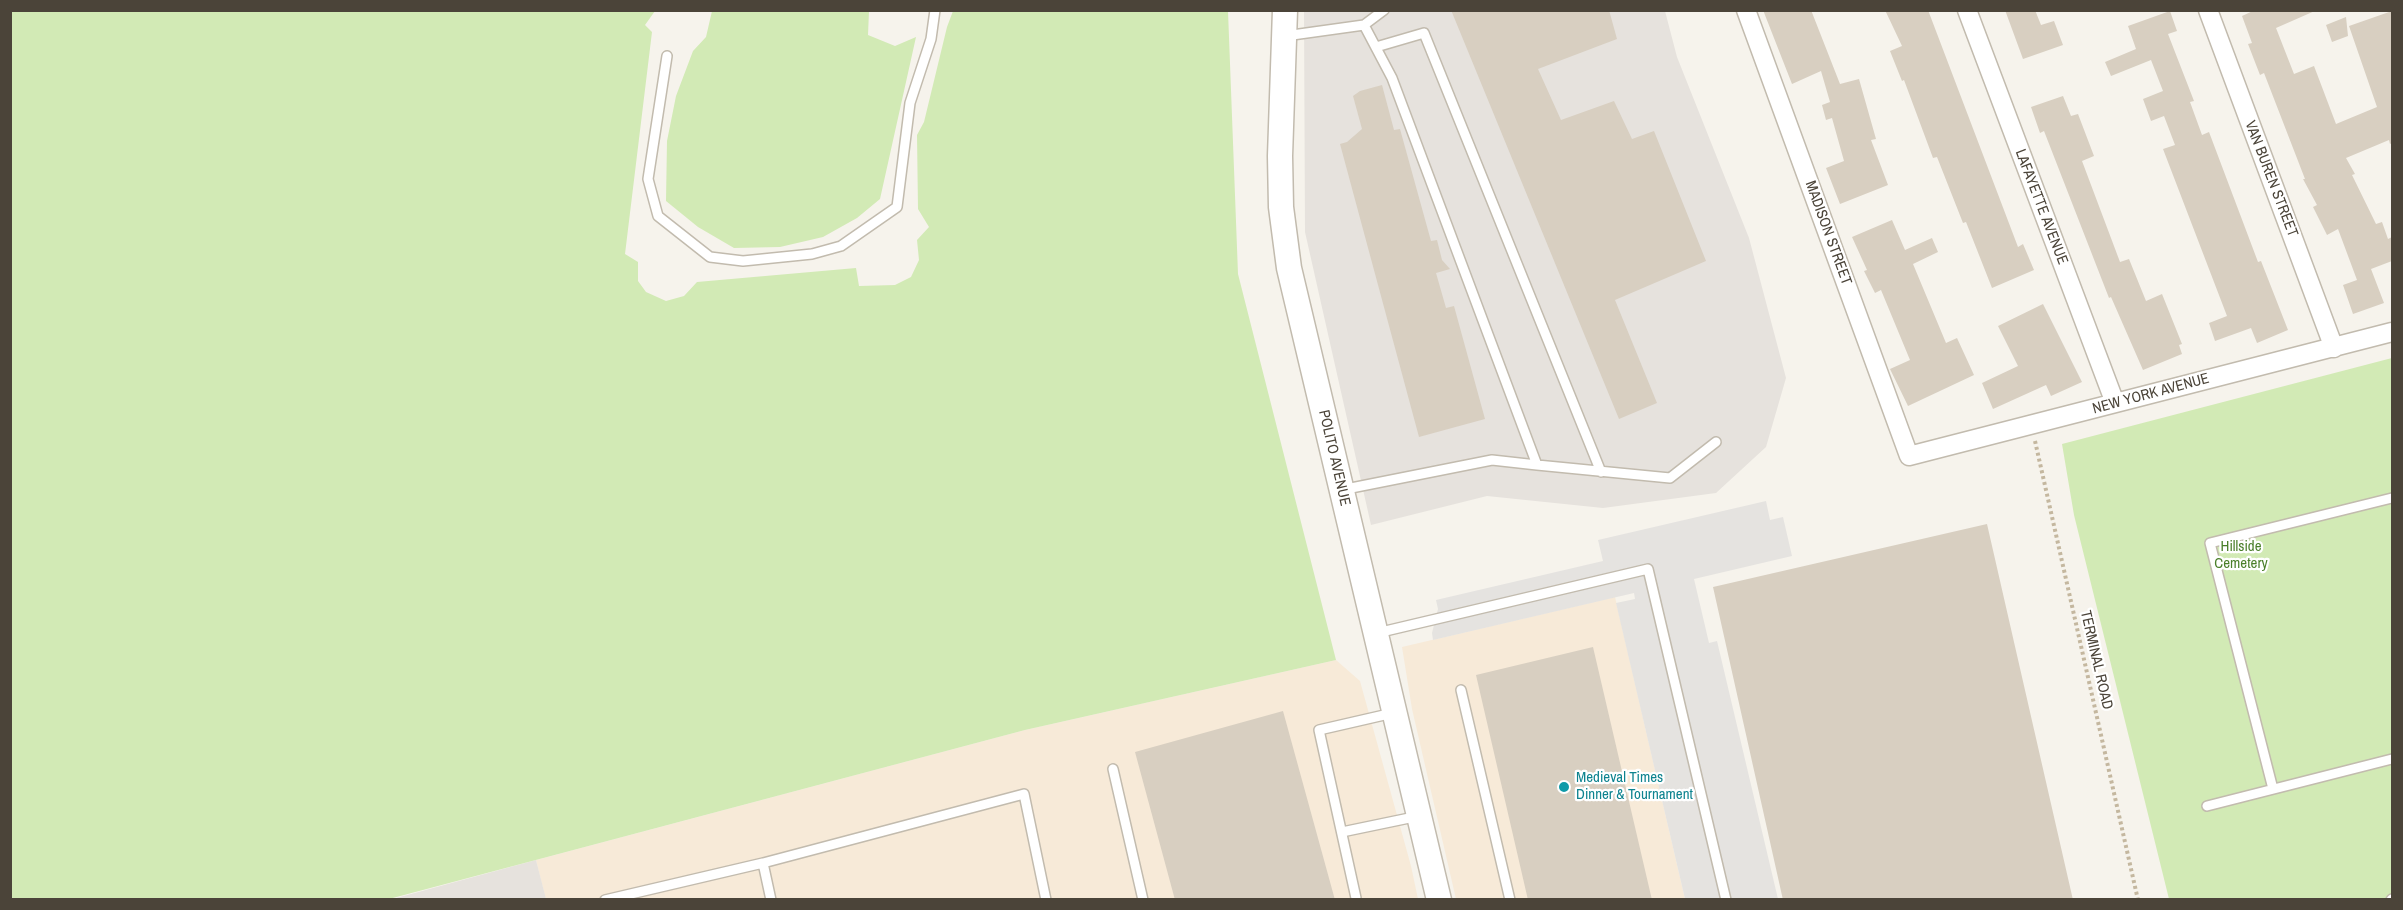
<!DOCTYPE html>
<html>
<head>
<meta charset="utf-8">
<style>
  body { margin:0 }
  #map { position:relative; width:2403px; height:910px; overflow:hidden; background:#f6f3ec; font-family:"Archivo Narrow",sans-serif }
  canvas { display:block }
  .frame { position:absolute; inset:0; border:12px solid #4b4439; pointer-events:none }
</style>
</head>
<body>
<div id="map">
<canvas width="2403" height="910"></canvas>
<div class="frame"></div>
</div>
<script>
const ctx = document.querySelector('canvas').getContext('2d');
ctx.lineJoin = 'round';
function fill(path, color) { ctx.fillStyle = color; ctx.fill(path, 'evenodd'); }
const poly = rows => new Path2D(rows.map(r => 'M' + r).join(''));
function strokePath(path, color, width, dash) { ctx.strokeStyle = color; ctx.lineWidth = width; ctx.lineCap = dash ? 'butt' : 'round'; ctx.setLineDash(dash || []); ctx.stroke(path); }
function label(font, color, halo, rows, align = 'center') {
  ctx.font = font + ' "Archivo Narrow",sans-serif'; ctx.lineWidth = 4.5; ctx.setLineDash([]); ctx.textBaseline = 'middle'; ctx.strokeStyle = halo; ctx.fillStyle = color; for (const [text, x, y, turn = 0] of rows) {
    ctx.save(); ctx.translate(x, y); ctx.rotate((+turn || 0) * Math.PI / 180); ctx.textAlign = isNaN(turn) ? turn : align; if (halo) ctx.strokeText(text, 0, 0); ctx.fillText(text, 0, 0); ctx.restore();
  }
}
fill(poly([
  [1615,597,1685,899,1456,899,1412,709,1402,647],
  [1336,660,1360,681,1411,866,1418,899,546,900,536,860,1025,730]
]), '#f7ead8');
fill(poly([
  [1304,11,1665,11,1677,57,1749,238,1786,378,1766,447,1716,493,1603,508,1487,496,1371,525,1305,232],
  [536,860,546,899,389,900]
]), '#e6e2dd');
fill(poly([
  [10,11,655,11,645,25,652,32,625,254,638,262,638,281,646,292,666,301,684,296,697,282,856,268,859,286,895,285,911,277,919,260,917,240,929,227,918,209,917,135,924,122,947,27,953,11,1228,11,1238,274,1336,660,1025,730,389,899,11,899],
  [712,11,869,11,868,35,895,46,916,37,880,199,857,218,823,237,780,247,734,248,698,227,666,201,667,141,676,96,693,51,706,37],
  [2392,358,2392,899,2169,899,2074,515,2062,444]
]), '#d2eab5');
fill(poly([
  [1766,501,1770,520,1783,517,1792,556,1694,579,1709,643,1717,641,1778,899,1685,899,1616,603,1635,599,1634,593,1433,640,1432,633,1438,609,1436,600,1603,561,1598,540]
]), '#e5e3e0');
fill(poly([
  [1451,10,1609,10,1617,39,1538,69,1561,120,1614,101,1632,139,1654,131,1706,261,1615,300,1657,403,1619,419],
  [1763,10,1811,10,1840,84,1859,79,1876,139,1871,140,1888,185,1840,204,1826,168,1844,161,1832,118,1826,120,1822,105,1830,102,1821,71,1792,84],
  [1885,10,1928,10,2018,247,2023,244,2034,270,1992,288,1966,222,1963,223,1937,157,1933,158,1904,80,1902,81,1890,51,1902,46],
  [2005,10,2035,10,2041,25,2054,21,2063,45,2023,59],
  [2255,10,2317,10,2276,28,2294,74,2314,66,2336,124,2377,107,2349,26,2392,11,2392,143,2390,144,2389,140,2346,158,2355,174,2352,175,2376,224,2382,222,2388,239,2392,237,2392,261,2371,269,2384,303,2353,314,2343,285,2357,280,2338,229,2327,235,2313,207,2317,205,2303,179,2305,179,2264,73,2260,75,2248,44,2252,43,2242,16],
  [2170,11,2177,31,2168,34,2194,101,2190,102,2202,135,2209,132,2258,262,2261,261,2288,330,2257,343,2251,328,2215,341,2209,323,2227,316,2163,149,2175,145,2164,116,2151,121,2143,99,2163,91,2151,60,2111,76,2105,62,2136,49,2128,26],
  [2346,17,2348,36,2332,42,2326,25],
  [1382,85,1394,130,1400,129,1431,241,1437,240,1442,260,1450,269,1436,273,1446,308,1454,306,1485,419,1419,437,1340,144,1347,142,1362,129,1353,96,1360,91],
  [2063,96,2071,116,2078,114,2094,156,2082,161,2120,262,2129,259,2146,301,2162,294,2182,344,2179,345,2182,354,2143,370,2111,297,2109,298,2044,131,2040,133,2031,107],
  [1892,220,1905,250,1932,238,1938,252,1913,264,1946,343,1957,338,1974,375,1908,406,1890,369,1910,360,1881,290,1875,293,1864,271,1867,270,1852,237],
  [2043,304,2082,382,2051,396,2046,385,1993,409,1982,383,2018,366,1998,326],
  [1987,524,2073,900,1783,900,1713,587],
  [1593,647,1652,900,1528,900,1476,675],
  [1283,711,1335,900,1175,900,1135,752]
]), '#d8cfc1');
const service = poly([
  [1364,25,1384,10],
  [1285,36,1364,25,1392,78,1537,465,1670,478,1716,442],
  [1376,47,1424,33,1601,472],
  [667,56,648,179,658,216,710,257,743,261,812,254,841,246,897,207,910,103,931,39,935,10],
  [1341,490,1492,460,1537,465],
  [1377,633,1648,569,1726,900],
  [1461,690,1510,900],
  [1113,769,1143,900],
  [2273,789,2210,543,2392,498],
  [2207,806,2392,759],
  [1342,832,1419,816],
  [1356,898,1319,730,1393,713],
  [605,900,763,863],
  [771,900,763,863,1024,794,1046,900],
  [2391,900,2392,899]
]);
const minor = poly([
  [1746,10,1909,456,2392,332],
  [1967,10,2115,403],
  [2208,10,2334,348]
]);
const tertiary = poly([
  [1285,10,1280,156,1281,207,1289,268,1439,900]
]);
strokePath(service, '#c2bbae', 12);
strokePath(minor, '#c2bbae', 21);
strokePath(tertiary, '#c2bbae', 27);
strokePath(poly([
  [2035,441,2138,900]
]), '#c4b79f', 4, [3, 3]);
strokePath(service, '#fff', 9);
strokePath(minor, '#fff', 18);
strokePath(tertiary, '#fff', 24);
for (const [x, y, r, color] of [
  [1564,787,6,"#0f9aa8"]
]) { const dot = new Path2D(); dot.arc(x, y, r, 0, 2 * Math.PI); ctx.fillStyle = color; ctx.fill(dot); strokePath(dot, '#fff', 2); }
label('15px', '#4b4439', '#fff', [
  ["VAN BUREN STREET",2271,179,69],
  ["LAFAYETTE AVENUE",2041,207,69],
  ["MADISON STREET",1828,233,70],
  ["NEW YORK AVENUE",2151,394,-15],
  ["POLITO AVENUE",1334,458,77],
  ["TERMINAL ROAD",2096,660,77]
]);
label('15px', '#4a7f2a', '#fff', [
  ["Hillside",2241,547],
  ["Cemetery",2241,564]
]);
label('15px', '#0d838f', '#fff', [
  ["Medieval Times",1576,778],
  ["Dinner & Tournament",1576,795]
], 'left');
</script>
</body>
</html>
